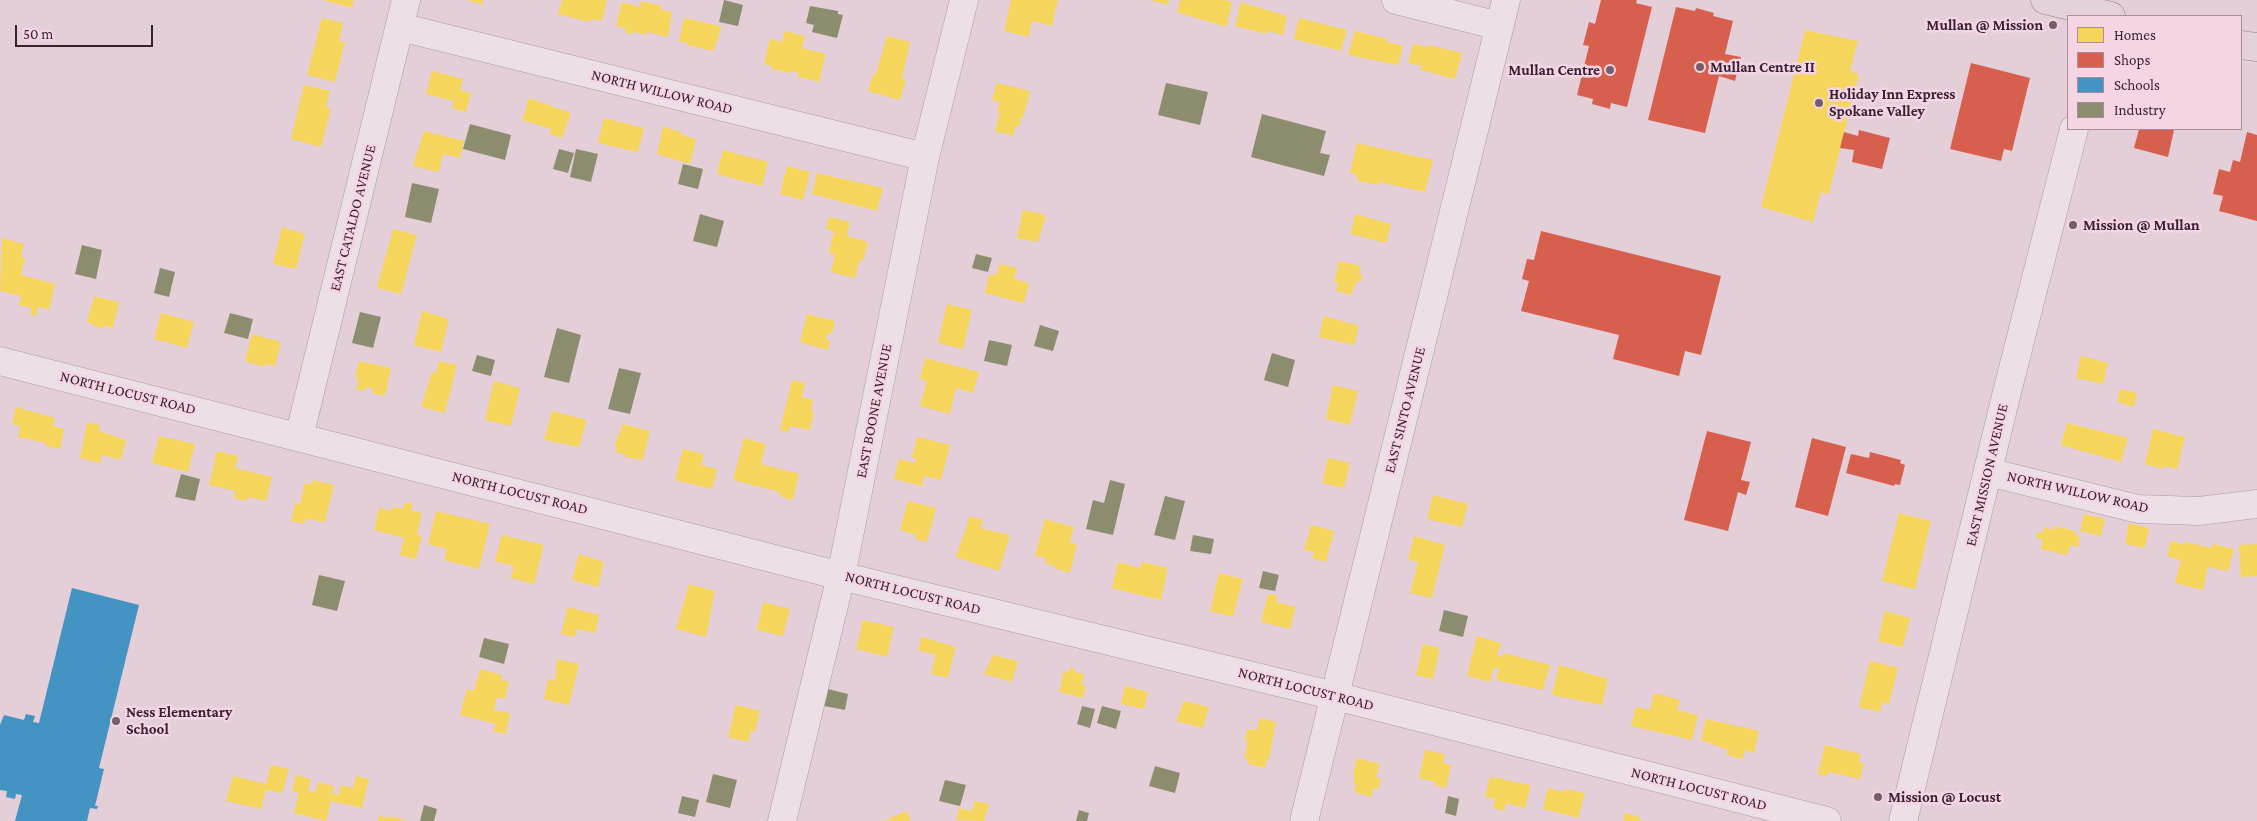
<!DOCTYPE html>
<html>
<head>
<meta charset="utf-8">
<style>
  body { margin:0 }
  #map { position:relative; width:2257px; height:821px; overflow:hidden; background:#e4cfd9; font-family:"Crimson Pro",serif }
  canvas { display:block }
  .legend { position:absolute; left:2067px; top:15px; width:175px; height:115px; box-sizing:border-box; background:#f5d5e3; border:1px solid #aa8c9c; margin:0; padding:6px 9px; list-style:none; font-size:15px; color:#391f31 }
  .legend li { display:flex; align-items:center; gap:10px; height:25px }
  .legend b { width:25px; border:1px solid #aa8c9c }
  .scale { position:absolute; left:15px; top:25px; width:138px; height:22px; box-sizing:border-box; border:2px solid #391f31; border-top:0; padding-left:6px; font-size:15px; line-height:18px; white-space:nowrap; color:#391f31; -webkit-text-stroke:4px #f5d5e3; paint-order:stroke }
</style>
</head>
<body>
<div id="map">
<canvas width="2257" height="821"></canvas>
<ul class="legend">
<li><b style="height:14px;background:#f6d55c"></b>Homes</li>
<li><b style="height:14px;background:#d6604d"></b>Shops</li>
<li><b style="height:14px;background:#4393c3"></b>Schools</li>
<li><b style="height:14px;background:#8c8c6e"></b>Industry</li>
</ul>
<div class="scale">50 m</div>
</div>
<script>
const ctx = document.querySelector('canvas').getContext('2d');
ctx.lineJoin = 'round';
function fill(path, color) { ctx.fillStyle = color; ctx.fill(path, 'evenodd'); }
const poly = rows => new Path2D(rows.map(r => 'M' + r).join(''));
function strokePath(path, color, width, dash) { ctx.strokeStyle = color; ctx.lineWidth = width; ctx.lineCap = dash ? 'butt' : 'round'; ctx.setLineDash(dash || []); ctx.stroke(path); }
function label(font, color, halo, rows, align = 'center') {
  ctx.font = font + ' "Crimson Pro",serif'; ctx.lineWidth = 5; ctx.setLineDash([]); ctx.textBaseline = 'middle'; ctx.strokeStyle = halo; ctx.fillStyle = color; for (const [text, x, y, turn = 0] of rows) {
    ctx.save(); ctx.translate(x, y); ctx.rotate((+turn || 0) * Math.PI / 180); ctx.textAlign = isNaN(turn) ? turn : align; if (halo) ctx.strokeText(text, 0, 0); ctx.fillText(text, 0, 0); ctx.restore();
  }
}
fill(poly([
  [323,0,354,0,352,8],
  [467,0,483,0,482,5],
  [562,0,607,0,602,21,591,19,590,22,558,14],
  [1011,0,1058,0,1052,26,1032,21,1029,37,1004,31],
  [1150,0,1169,0,1168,5],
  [1180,0,1224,0,1232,2,1226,27,1177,12],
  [641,1,662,6,661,10,672,12,668,37,647,32,646,35,633,32,633,34,626,33,625,28,616,26,622,2,640,7],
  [1241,2,1287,16,1283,35,1267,31,1266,34,1235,26],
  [322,18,343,23,339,41,345,42,335,82,307,75],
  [684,18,721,26,718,42,716,41,714,51,687,45,688,43,679,41],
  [1299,18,1347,30,1341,51,1294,39],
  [1805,30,1858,41,1850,71,1859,74,1829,194,1821,192,1813,222,1761,207],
  [785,31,805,36,802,48,826,54,819,82,798,77,799,73,791,71,790,73,771,69,772,66,764,64,770,39,782,42],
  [1355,31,1388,39,1387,42,1403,46,1398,65,1348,55],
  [887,36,910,42,902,79,906,80,900,100,868,91,873,74,876,74],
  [1413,44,1427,47,1428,45,1462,53,1455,79,1421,70,1422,66,1408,63],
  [432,71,463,79,460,90,471,93,466,112,452,108,454,101,426,94],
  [997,83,1030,91,1023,118,1021,117,1019,127,1016,126,1013,136,995,131,1000,112,997,111,1000,102,992,100],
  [304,85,330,91,326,107,331,109,321,147,291,139],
  [529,98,571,113,562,138,550,134,551,129,522,120],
  [604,118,644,128,638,152,598,143],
  [663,127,682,132,681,135,696,139,690,164,657,154],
  [424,131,464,141,460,158,443,154,439,172,413,166],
  [1357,143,1433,160,1425,192,1379,182,1378,185,1357,181,1357,176,1350,172],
  [723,150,768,162,762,186,717,174],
  [787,166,810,172,803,200,780,194],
  [817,173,883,188,877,211,812,194],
  [1023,210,1046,215,1038,242,1017,238],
  [1355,214,1391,224,1386,243,1351,234],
  [829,217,850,222,847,236,868,242,863,261,860,260,855,278,831,272,835,255,829,253,834,231,826,229],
  [282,227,305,234,296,269,273,264],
  [393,229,417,235,401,294,377,288],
  [2,238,24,244,21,257,25,258,21,275,55,284,49,310,38,307,36,316,30,315,32,308,19,305,21,296,0,291],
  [1339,261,1361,266,1359,274,1363,275,1361,281,1357,281,1351,295,1336,291,1338,283,1334,282],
  [1000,264,1017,268,1014,279,1029,283,1024,303,985,293,989,275,997,274],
  [94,296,119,302,113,328,103,326,102,329,87,322],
  [947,304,972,310,963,349,938,343],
  [422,311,449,319,441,352,414,345],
  [161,313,194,322,187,348,154,339],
  [807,314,835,321,832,334,828,333,826,339,830,341,828,350,800,342],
  [1324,316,1359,326,1354,345,1319,337],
  [252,334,281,342,275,366,265,364,264,367,245,361],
  [2081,356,2108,363,2103,384,2076,378],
  [925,358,979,372,973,393,956,388,950,414,920,406,927,381,920,379],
  [359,361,391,368,385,396,372,393,373,388,366,387,365,391,356,389,359,378,355,377],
  [439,361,457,365,445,413,421,407,432,372,436,373],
  [792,380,805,383,802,397,813,400,811,411,814,412,810,430,790,426,788,432,780,430],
  [494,381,520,388,511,426,485,420],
  [1333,385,1358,391,1350,425,1326,419],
  [2120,389,2137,393,2134,407,2117,402],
  [16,407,55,418,53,426,64,429,60,449,46,446,46,443,18,437,20,426,12,424],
  [552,411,587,420,579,447,544,440],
  [87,422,100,425,99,431,126,440,121,460,102,455,100,463,80,458],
  [2067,423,2128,438,2121,462,2061,445],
  [623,424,650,431,643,460,625,457,626,455,616,452,617,447,614,446],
  [2153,429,2185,437,2177,469,2164,466,2163,469,2145,464],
  [159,436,195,444,188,472,152,463],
  [917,437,950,445,941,480,924,476,922,486,894,479,899,459,915,463,916,458,912,457],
  [744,438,766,444,761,464,799,474,793,500,779,496,780,492,733,480],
  [683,449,704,454,701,465,717,469,712,489,675,480],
  [217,451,238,456,235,468,272,477,266,501,248,497,247,501,234,498,235,491,209,485],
  [1328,458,1350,463,1344,488,1322,483],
  [313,480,334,485,325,522,306,519,304,524,291,521,295,503,300,504,305,483,312,484],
  [1433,495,1468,504,1462,527,1427,519],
  [908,501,936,508,927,542,915,539,916,535,900,530],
  [405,502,413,504,411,510,422,513,417,535,422,536,416,559,400,555,404,538,374,530,379,508,391,511,392,507,403,509],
  [436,511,490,524,479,569,444,560,447,549,428,544],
  [1899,513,1931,521,1915,589,1882,581],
  [2084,514,2105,519,2101,536,2080,531],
  [970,516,983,520,980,528,1010,535,999,571,956,557],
  [1045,519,1074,527,1070,542,1077,544,1070,573,1054,568,1055,566,1045,563,1046,558,1035,556],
  [2129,523,2149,528,2145,548,2125,544],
  [1311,525,1334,531,1326,562,1312,558,1314,552,1304,550],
  [2055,526,2075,531,2075,535,2080,536,2078,547,2070,545,2067,555,2041,549,2043,540,2036,538,2038,532,2043,533,2044,527,2054,530],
  [502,535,544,545,534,584,511,578,514,566,495,561],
  [1414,536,1445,545,1432,598,1410,593,1418,562,1408,560],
  [2171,541,2186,545,2186,542,2212,548,2213,544,2234,549,2228,571,2208,567,2203,590,2175,583,2181,560,2167,556],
  [2257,544,2257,576,2241,577,2239,545],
  [579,554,604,562,598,587,572,580],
  [1118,562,1141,568,1142,562,1168,568,1161,600,1112,588],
  [1219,573,1243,579,1233,617,1210,611],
  [689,584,715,591,706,637,676,629],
  [1268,594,1278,596,1276,602,1296,607,1290,629,1261,622],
  [763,602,790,609,783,636,757,630],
  [568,607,599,615,595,633,577,629,575,637,561,634],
  [1885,611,1910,618,1903,647,1878,641],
  [863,620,894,627,887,657,856,649],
  [1477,636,1501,643,1497,655,1502,657,1504,653,1550,665,1543,690,1496,680,1499,668,1494,667,1490,682,1467,676],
  [922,637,956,647,948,678,931,674,936,655,918,650],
  [1423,644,1440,648,1433,679,1416,675],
  [993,655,1018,661,1012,682,984,674],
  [557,659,579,664,569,705,544,699,548,679,555,681],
  [1870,661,1898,668,1889,704,1882,702,1880,712,1859,707],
  [1559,665,1608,679,1602,705,1552,695],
  [1070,667,1075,669,1074,672,1084,674,1082,685,1086,686,1083,698,1059,692,1064,671,1069,672],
  [480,669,502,675,501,680,509,682,505,699,497,697,494,710,510,713,506,734,493,731,496,724,460,715,467,689,474,691],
  [1125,686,1148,692,1144,709,1121,704],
  [1654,693,1680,700,1677,710,1698,715,1692,740,1631,726,1636,707,1650,710],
  [1184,701,1209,707,1203,728,1176,721],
  [736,705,760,711,755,732,751,731,748,742,728,737],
  [1260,718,1276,722,1269,760,1267,759,1265,768,1248,764,1249,759,1244,758,1248,742,1245,741,1247,729,1257,730],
  [1706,719,1759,731,1754,753,1745,750,1743,759,1727,755,1728,750,1701,740],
  [1825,745,1861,754,1859,762,1864,763,1860,779,1829,772,1827,776,1818,774],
  [1425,750,1445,754,1443,763,1451,765,1446,788,1435,785,1435,782,1419,778],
  [1357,758,1380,764,1376,777,1381,779,1378,789,1374,788,1371,797,1354,792,1356,784,1353,784,1355,775,1353,774],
  [271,765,289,769,282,793,266,790,261,809,226,801,233,776,266,784],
  [296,775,311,779,308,791,315,793,318,782,334,786,332,793,339,795,341,785,353,788,356,776,369,779,362,808,331,801,326,821,294,813,299,793,292,791],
  [1490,777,1497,779,1497,777,1504,779,1504,780,1531,785,1525,808,1506,803,1505,811,1493,808,1495,799,1485,797],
  [1548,788,1564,792,1564,789,1585,793,1578,818,1543,809],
  [975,801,989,804,984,821,956,820,959,808,972,811],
  [906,811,911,821,884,821],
  [1625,813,1639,817,1639,819,1645,821,1623,821],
  [379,816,390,818,391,816,407,821,378,821]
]), '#f6d55c');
fill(poly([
  [1601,0,1637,0,1636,3,1652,7,1627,107,1611,103,1610,109,1592,104,1593,99,1577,95,1589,46,1583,45,1589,22,1595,24],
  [1676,7,1695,11,1696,8,1714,13,1713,16,1733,21,1725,54,1741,57,1735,81,1719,76,1705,133,1648,120],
  [1971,63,2030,78,2012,151,2004,149,2001,161,1950,149],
  [2139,129,2177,129,2174,130,2168,157,2134,148],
  [1859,130,1890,138,1882,169,1852,162,1854,150,1840,148,1844,132,1858,136],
  [2247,132,2257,135,2257,221,2219,211,2223,196,2213,194,2219,169,2230,172,2233,160,2240,162],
  [1541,231,1721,276,1701,355,1685,351,1679,376,1613,359,1619,335,1521,311,1529,281,1522,279,1527,259,1534,260],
  [1707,431,1751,442,1741,480,1750,482,1746,495,1738,492,1728,531,1684,520],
  [1812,438,1846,447,1828,516,1795,507],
  [1870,452,1901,460,1900,463,1905,465,1900,485,1895,484,1894,486,1846,473,1851,454,1869,458]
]), '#d6604d');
fill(poly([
  [72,588,139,605,99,768,104,769,95,806,98,806,97,809,90,808,87,821,15,821,22,795,16,794,15,799,6,797,7,791,0,790,0,725,4,715,24,720,26,714,35,716,33,722,39,723]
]), '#4393c3');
fill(poly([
  [724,0,743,5,738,26,719,22],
  [810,6,838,11,838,14,843,15,837,38,812,32,814,25,806,23],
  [1166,83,1208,92,1200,125,1158,115],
  [1262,114,1326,131,1320,153,1330,155,1324,176,1251,157],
  [470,124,511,135,505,160,463,149],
  [559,149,574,153,568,173,553,169],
  [576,149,598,154,591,182,570,177],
  [683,164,703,169,698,189,678,184],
  [412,183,439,189,431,223,405,217],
  [700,214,724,221,717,247,693,241],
  [82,245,102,250,96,279,75,274],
  [976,254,992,258,988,272,972,268],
  [160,268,175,272,169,297,154,293],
  [360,312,381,317,373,348,352,343],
  [230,313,253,319,248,339,224,333],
  [1040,325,1059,331,1053,351,1034,346],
  [557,328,581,335,569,383,544,377],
  [989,340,1012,345,1007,366,984,361],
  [1272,353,1295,360,1288,387,1264,380],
  [477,355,495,360,491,376,472,371],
  [619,368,641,373,630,414,608,409],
  [181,474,200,479,195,501,175,497],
  [1110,480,1125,484,1113,535,1086,529,1093,500,1104,503],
  [1165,496,1185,501,1175,540,1154,535],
  [1193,535,1214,539,1211,554,1190,551],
  [1263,571,1279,575,1275,591,1259,588],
  [319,575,345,581,337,611,312,605],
  [1444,610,1468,616,1463,637,1439,631],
  [484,638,509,644,504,664,479,657],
  [828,689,848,694,845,710,824,706],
  [1082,706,1095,709,1090,728,1077,724],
  [1102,706,1121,711,1116,729,1097,723],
  [1155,766,1180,773,1175,793,1149,786],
  [713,774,737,780,730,808,706,802],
  [945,780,966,785,960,806,939,801],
  [682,796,699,800,695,817,678,813],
  [1448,796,1459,799,1456,816,1445,813],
  [424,805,437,809,434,821,420,821],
  [1079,810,1089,813,1087,821,1076,821]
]), '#8c8c6e');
const minor = poly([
  [1396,0,1499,26],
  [400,27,925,157],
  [0,361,841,576,1335,696,1827,821],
  [299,437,406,0],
  [1988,472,2138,509,2199,511,2257,504],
  [782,821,841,576,925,157,964,0],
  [1304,821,1506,0],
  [1903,821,2005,400,2074,129]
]);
const major = poly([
  [2045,0,2111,16],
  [2241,45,2257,47]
]);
strokePath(minor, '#aa97a1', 29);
strokePath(major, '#8f7e88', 29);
strokePath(minor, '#ece0e6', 28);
strokePath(major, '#e4d2da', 28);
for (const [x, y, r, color] of [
  [2053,25,5,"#755d6c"],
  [1700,67,5,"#755d6c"],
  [1610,70,5,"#755d6c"],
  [1819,103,5,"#755d6c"],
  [2073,225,5,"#755d6c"],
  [116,721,5,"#755d6c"],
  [1878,797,5,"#755d6c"]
]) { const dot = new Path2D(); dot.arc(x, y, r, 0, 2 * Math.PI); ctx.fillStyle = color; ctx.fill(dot); strokePath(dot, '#f5d5e3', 2); }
label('bold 15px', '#391f31', '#f5d5e3', [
  ["Mullan @ Mission",2043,25,"right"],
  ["Mullan Centre II",1710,67],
  ["Mullan Centre",1600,70,"right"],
  ["Holiday Inn Express",1829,94],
  ["Spokane Valley",1829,111],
  ["Mission @ Mullan",2083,225],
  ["Ness Elementary",126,712],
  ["School",126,729],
  ["Mission @ Locust",1888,797]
], 'left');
label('15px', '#391f31', '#f5d5e3', [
  ["NORTH WILLOW ROAD",662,92,14],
  ["EAST CATALDO AVENUE",353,218,-76],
  ["NORTH LOCUST ROAD",128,393,14],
  ["EAST SINTO AVENUE",1405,410,-76],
  ["EAST BOONE AVENUE",874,411,-79],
  ["EAST MISSION AVENUE",1987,475,-77],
  ["NORTH WILLOW ROAD",2078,492,13],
  ["NORTH LOCUST ROAD",520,493,14],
  ["NORTH LOCUST ROAD",913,593,14],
  ["NORTH LOCUST ROAD",1306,689,14],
  ["NORTH LOCUST ROAD",1699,789,14]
]);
</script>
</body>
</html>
